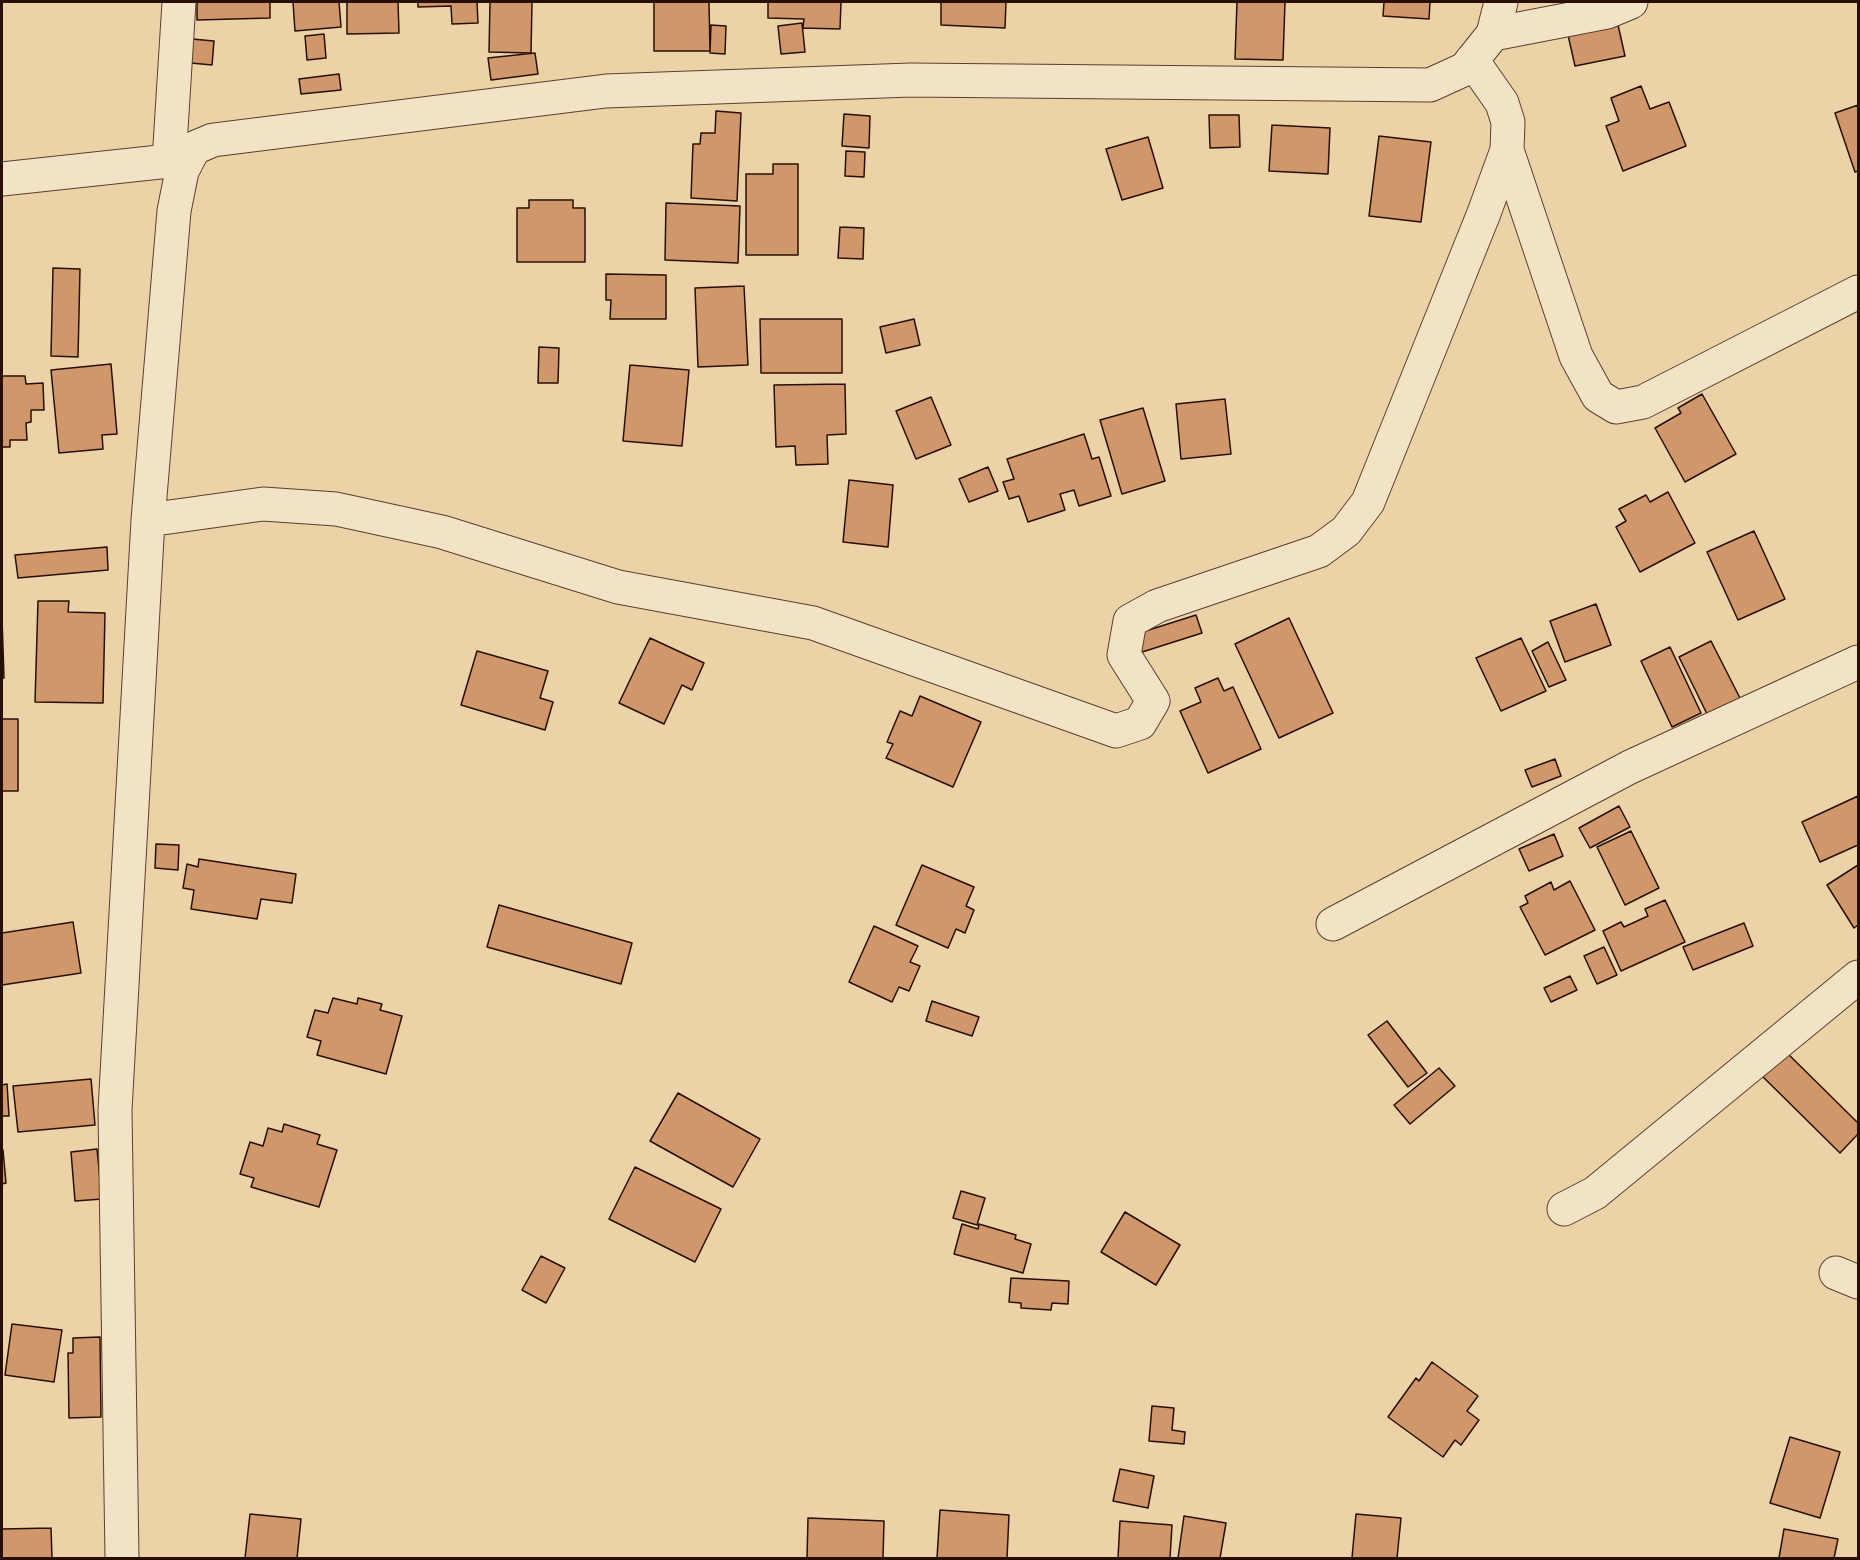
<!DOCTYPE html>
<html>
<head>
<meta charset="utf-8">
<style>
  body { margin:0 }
  #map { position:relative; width:1860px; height:1560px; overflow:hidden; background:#ebd2a7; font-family:"Libre Bodoni",serif }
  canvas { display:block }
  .frame { position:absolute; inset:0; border:3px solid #280f06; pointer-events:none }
</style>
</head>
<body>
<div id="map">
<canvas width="1860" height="1560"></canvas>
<div class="frame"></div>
</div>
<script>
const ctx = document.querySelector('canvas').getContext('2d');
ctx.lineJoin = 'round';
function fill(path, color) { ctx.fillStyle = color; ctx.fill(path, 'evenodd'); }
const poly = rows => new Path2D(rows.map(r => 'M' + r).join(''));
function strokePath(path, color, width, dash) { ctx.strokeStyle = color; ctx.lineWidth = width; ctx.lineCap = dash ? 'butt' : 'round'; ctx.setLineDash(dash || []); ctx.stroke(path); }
const building = poly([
  [197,2,270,2,270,18,197,20,197,2],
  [293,2,339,2,341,27,295,31,293,2],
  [347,2,398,2,399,33,347,34,347,2],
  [418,2,477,2,478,23,452,24,451,6,418,7,418,2],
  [490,2,532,2,531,53,489,52,490,2],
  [654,2,709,2,710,51,654,51,654,2],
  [768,2,841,2,840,29,803,28,804,19,768,18,768,2],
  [941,2,1006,2,1005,28,941,25,941,2],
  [1237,2,1285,2,1283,60,1235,59,1237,2],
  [1384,2,1430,2,1429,19,1383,16,1384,2],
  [802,23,805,52,781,54,778,26,802,23],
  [711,25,726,26,725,54,710,53,711,25],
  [1618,25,1625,56,1575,66,1568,35,1618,25],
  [324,34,326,58,307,60,305,36,324,34],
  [192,39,214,41,212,65,191,63,192,39],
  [535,53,538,74,491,80,488,58,535,53],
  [339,74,341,90,301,94,299,79,339,74],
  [1641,86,1650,109,1669,102,1686,146,1623,171,1606,126,1619,121,1611,98,1641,86],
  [1858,105,1858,171,1855,172,1835,113,1858,105],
  [716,111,741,113,737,201,691,198,693,144,700,144,701,133,715,133,716,111],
  [844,114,870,116,869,148,842,146,844,114],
  [1209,115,1239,115,1240,147,1210,148,1209,115],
  [1272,125,1330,128,1328,174,1269,171,1272,125],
  [1379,136,1431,142,1421,222,1369,216,1379,136],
  [1148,137,1163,188,1122,200,1106,149,1148,137],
  [846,151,865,152,864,177,845,176,846,151],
  [773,164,798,164,798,255,746,255,746,174,773,174,773,164],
  [529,200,573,200,573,208,585,208,585,262,517,262,517,208,529,208,529,200],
  [666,203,740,206,738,263,665,260,666,203],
  [840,227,864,228,863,259,838,258,840,227],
  [53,268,80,269,78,357,51,356,53,268],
  [606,274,666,275,666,319,610,319,611,300,606,300,606,274],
  [744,286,748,365,698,367,695,288,744,286],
  [760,319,842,319,842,373,761,373,760,319],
  [914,319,920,345,886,353,880,327,914,319],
  [539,347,559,348,558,383,538,383,539,347],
  [111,364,117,434,102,435,103,449,59,453,51,370,111,364],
  [630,365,689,370,682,446,623,441,630,365],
  [2,376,25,376,26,384,43,383,44,410,31,410,31,422,26,423,27,440,10,440,10,447,2,447,2,376],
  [845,384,846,434,827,435,828,464,796,465,795,446,776,447,774,385,845,384],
  [1702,394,1736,454,1685,482,1655,428,1681,413,1678,408,1702,394],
  [931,397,951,445,916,459,896,411,931,397],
  [1225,399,1231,454,1181,459,1176,404,1225,399],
  [1143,408,1165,481,1122,494,1100,420,1143,408],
  [1084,434,1092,459,1099,457,1111,496,1079,506,1074,490,1060,494,1065,510,1028,522,1019,496,1009,499,1003,482,1014,479,1007,459,1084,434],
  [988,467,998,491,969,502,959,479,988,467],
  [849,480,893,485,888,547,843,542,849,480],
  [1668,492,1695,543,1640,572,1616,527,1626,521,1619,509,1646,495,1650,502,1668,492],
  [1754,531,1785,599,1738,620,1707,552,1754,531],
  [107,547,108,570,18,578,15,555,107,547],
  [38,601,69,601,68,612,105,613,103,703,35,702,38,601],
  [1596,604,1611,645,1565,662,1550,621,1596,604],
  [1196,615,1202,633,1139,653,1133,635,1196,615],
  [2,618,4,678,2,678,2,618],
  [1289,618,1333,713,1279,738,1235,644,1289,618],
  [650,638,704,663,692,690,682,685,664,724,619,703,650,638],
  [1521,638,1546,691,1501,711,1476,658,1521,638],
  [1711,641,1743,704,1710,720,1679,657,1711,641],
  [1548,642,1566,680,1549,687,1532,651,1548,642],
  [1670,647,1701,713,1672,727,1641,661,1670,647],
  [477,651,548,671,540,698,553,702,545,730,461,705,477,651],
  [1218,678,1224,691,1233,687,1261,749,1208,773,1180,711,1201,702,1195,688,1218,678],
  [920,696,981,722,953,787,886,758,893,744,887,742,900,711,912,716,920,696],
  [2,719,18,719,18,791,2,791,2,719],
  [1555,759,1561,776,1532,787,1525,770,1555,759],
  [1858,796,1858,845,1820,862,1802,822,1858,796],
  [1619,806,1630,827,1590,848,1579,828,1619,806],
  [1631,831,1659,888,1625,905,1597,847,1631,831],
  [1554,834,1563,856,1529,871,1519,849,1554,834],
  [156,844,179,845,178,870,155,868,156,844],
  [199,859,296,874,292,903,261,899,257,919,191,909,194,890,183,888,187,864,198,867,199,859],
  [922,865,974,887,966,906,974,910,965,933,956,929,948,948,896,925,922,865],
  [1858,865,1858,925,1854,928,1827,885,1858,865],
  [1570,881,1595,930,1545,955,1520,907,1528,903,1525,896,1551,882,1554,890,1570,881],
  [1665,900,1685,942,1621,971,1603,931,1621,922,1624,927,1648,916,1645,909,1665,900],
  [499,905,632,943,621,984,487,947,499,905],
  [73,922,81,973,2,985,2,933,73,922],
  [1744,923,1753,946,1693,970,1683,947,1744,923],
  [874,926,918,946,910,962,920,966,909,991,899,987,892,1002,849,982,874,926],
  [1604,947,1617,975,1597,984,1584,956,1604,947],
  [1570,976,1577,990,1551,1002,1544,988,1570,976],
  [333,998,357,1004,358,998,382,1004,380,1010,402,1016,386,1074,317,1055,321,1041,307,1037,315,1010,328,1013,333,998],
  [932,1001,979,1017,972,1036,926,1021,932,1001],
  [1387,1021,1427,1073,1408,1087,1368,1035,1387,1021],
  [1781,1047,1858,1123,1858,1134,1840,1153,1757,1071,1781,1047],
  [1439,1068,1455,1086,1410,1124,1394,1105,1439,1068],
  [91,1079,95,1125,18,1132,13,1086,91,1079],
  [7,1084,9,1116,2,1116,2,1085,7,1084],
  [678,1093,760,1139,733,1187,650,1141,678,1093],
  [284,1124,320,1135,317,1144,337,1150,319,1207,251,1187,254,1178,240,1174,250,1142,263,1146,268,1128,282,1132,284,1124],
  [97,1149,102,1199,75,1201,71,1152,97,1149],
  [3,1150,6,1183,2,1184,2,1151,3,1150],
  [635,1167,721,1209,695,1262,609,1219,635,1167],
  [961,1191,985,1198,977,1225,953,1218,961,1191],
  [1125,1212,1180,1245,1156,1285,1101,1252,1125,1212],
  [962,1224,978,1229,979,1224,1016,1235,1015,1239,1031,1244,1023,1273,954,1254,962,1224],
  [541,1256,565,1268,546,1303,522,1290,541,1256],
  [1011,1278,1069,1281,1068,1304,1052,1303,1051,1310,1021,1308,1021,1303,1009,1302,1011,1278],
  [12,1324,62,1330,54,1382,5,1375,12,1324],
  [100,1337,101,1417,69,1418,68,1353,73,1353,73,1338,100,1337],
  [1432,1362,1478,1396,1467,1411,1479,1420,1461,1445,1455,1440,1443,1457,1388,1417,1416,1378,1419,1381,1432,1362],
  [1152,1406,1174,1408,1172,1430,1185,1432,1184,1444,1149,1441,1152,1406],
  [1790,1437,1840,1452,1820,1518,1770,1503,1790,1437],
  [1120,1469,1154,1476,1148,1508,1113,1501,1120,1469],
  [940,1510,1009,1515,1007,1558,937,1558,940,1510],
  [250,1514,301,1519,297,1558,245,1558,250,1514],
  [1356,1514,1401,1518,1397,1558,1352,1558,1356,1514],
  [1184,1516,1226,1523,1220,1558,1178,1558,1184,1516],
  [808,1518,884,1521,883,1558,807,1558,808,1518],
  [1120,1521,1172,1525,1170,1558,1118,1558,1120,1521],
  [51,1528,52,1558,2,1558,2,1529,51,1528],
  [1784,1529,1838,1539,1834,1558,1779,1558,1784,1529]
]);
fill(building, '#d0986a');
strokePath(building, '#280f06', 1.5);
const minor = poly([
  [179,2,169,161,182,171],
  [1493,34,1607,12,1631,2],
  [1507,150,1576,356,1598,396,1616,407,1643,402,1858,292],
  [2,179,169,161],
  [148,520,263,504,336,509,442,532,618,587,813,623,1116,731,1140,723,1153,701,1124,655,1130,621,1157,606,1319,551,1346,531,1368,502,1484,213,1507,150,1508,122,1502,103,1472,60],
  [1333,924,1630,767,1858,662],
  [1564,1209,1595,1193,1858,977],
  [1836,1273,1858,1282],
  [122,1558,115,1110,148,520,174,211,182,171,194,148,213,140,606,91,911,80,1430,85,1465,69,1493,34,1501,2]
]);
strokePath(minor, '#59402e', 35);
strokePath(minor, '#f2e2c6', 33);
</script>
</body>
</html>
